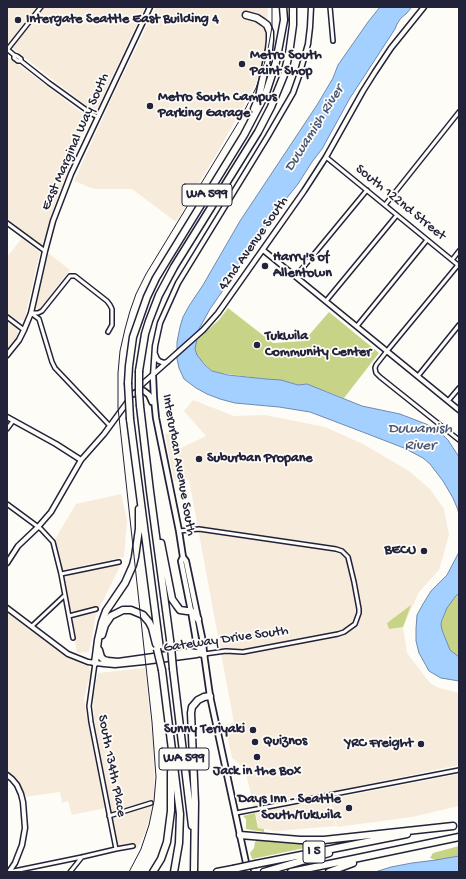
<!DOCTYPE html>
<html>
<head>
<meta charset="utf-8">
<style>
  body { margin:0 }
  #map { position:relative; width:466px; height:879px; overflow:hidden; background:#fdfcf7; font-family:"Gochi Hand",sans-serif }
  canvas { display:block }
  .frame { position:absolute; inset:0; border:8px solid #22223b; pointer-events:none }
</style>
</head>
<body>
<div id="map">
<canvas width="466" height="879"></canvas>
<div class="frame"></div>
</div>
<script>
const ctx = document.querySelector('canvas').getContext('2d');
ctx.lineJoin = 'round';
function fill(path, color) { ctx.fillStyle = color; ctx.fill(path, 'evenodd'); }
const poly = rows => new Path2D(rows.map(r => 'M' + r).join(''));
function strokePath(path, color, width, dash) { ctx.strokeStyle = color; ctx.lineWidth = width; ctx.lineCap = dash ? 'butt' : 'round'; ctx.setLineDash(dash || []); ctx.stroke(path); }
function label(font, color, halo, rows, align = 'center') {
  ctx.font = font + ' "Gochi Hand",sans-serif'; ctx.lineWidth = 3.5; ctx.setLineDash([]); ctx.textBaseline = 'middle'; ctx.strokeStyle = halo; ctx.fillStyle = color; for (const [text, x, y, turn = 0] of rows) {
    ctx.save(); ctx.translate(x, y); ctx.rotate((+turn || 0) * Math.PI / 180); ctx.textAlign = isNaN(turn) ? turn : align; if (halo) ctx.strokeText(text, 0, 0); ctx.fillText(text, 0, 0); ctx.restore();
  }
}
fill(poly([
  [7,7,145,7,98,107,96,109,94,109,88,107,11,47,7,48],
  [156,7,268,7,266,48,261,68,255,85,220,148,176,222,132,189,94,189,74,181,111,100],
  [7,58,10,58,86,116,87,119,87,123,59,193,42,245,41,245,16,227,16,225,7,219],
  [22,238,40,252,25,317,23,320,18,321,7,313,7,257],
  [47,252,70,270,39,310,35,307],
  [7,321,17,329,18,334,7,349],
  [193,400,234,416,265,415,325,427,363,444,409,471,430,489,444,509,449,535,439,570,419,592,403,627,407,653,430,683,439,688,459,693,459,765,278,803,279,808,329,800,336,826,276,831,259,828,245,769,232,758,225,725,234,723,189,480,174,481,165,434,176,432,179,449,206,436,184,411],
  [121,494,127,520,124,557,62,570,55,539,76,504],
  [121,564,96,615,89,652,77,653,64,576],
  [7,613,67,657,89,667,91,672,84,698,86,713,105,808,72,815,68,801,62,803,60,792,24,797,19,784,14,777,7,772],
  [145,668,153,743,154,769,154,794,150,817,145,833,137,849,135,848,133,843,117,846,94,718,93,697,98,673],
  [459,774,459,806,412,817,337,827,330,799]
]), '#f7ecdb');
fill(poly([
  [228,308,273,343,304,341,329,312,379,353,344,398,307,384,298,385,281,380,266,379,220,373,213,371,209,368,201,360,197,355,195,349,196,343,197,339,218,321],
  [459,593,459,657,450,650,442,630,441,624,447,608,455,597],
  [411,605,403,627,389,629,387,623],
  [255,813,258,828,264,829,264,832,246,829,246,819,243,816],
  [258,839,325,843,324,844,252,859,250,853,254,848,255,842],
  [459,846,459,856,436,860,430,858,433,853]
]), '#c7d488');
const water = poly([
  [380,7,412,7,406,14,401,18,397,24,395,29,350,98,322,149,312,162,298,184,286,199,210,309,199,329,195,349,197,355,205,365,212,371,228,375,266,379,281,380,298,385,307,384,362,406,400,414,426,424,439,431,448,440,459,457,459,516,458,510,453,498,443,481,430,464,423,458,404,448,360,431,310,412,279,407,235,403,220,399,207,394,196,388,184,379,179,368,177,359,177,342,180,327,183,317,189,306,203,285,240,221,317,105,333,78,338,65,368,22,380,7],
  [459,552,459,593,455,597,447,608,442,620,441,624,442,630,450,650,459,657,459,681,441,678,429,671,419,653,416,641,416,629,417,615,423,604,431,591,447,575,459,552],
  [459,856,459,872,375,872,391,867,412,863,436,860,459,856]
]);
fill(water, '#a3d0fe');
strokePath(water, '#6f8ab0', 1);
const minor = poly([
  [330,7,333,41],
  [7,49,14,55,17,56,21,59,21,61,49,83,92,114,98,117],
  [7,50,41,7],
  [14,55,14,58,18,61,21,61],
  [326,157,458,265],
  [385,205,459,112],
  [7,223,45,251],
  [452,260,459,251],
  [458,265,387,351,376,365,375,368,376,373,380,377,459,440],
  [296,276,367,190],
  [326,301,397,215],
  [31,313,39,319,52,362,55,368,110,426],
  [31,313,38,313,42,311,70,276,75,276,107,301,110,305,112,309,112,325,108,332],
  [7,317,24,330],
  [357,326,427,240],
  [418,376,459,325],
  [448,401,459,388],
  [7,429,13,421],
  [7,504,41,529,53,542,61,574,73,638],
  [179,531,199,529,336,549,342,551,348,557,354,582,359,609,359,613,355,624,344,632,338,634,243,652,226,651,204,654],
  [61,574,119,562],
  [69,616,96,609],
  [32,626,64,596],
  [95,663,89,706,91,722,116,849],
  [236,813,459,770],
  [109,816,151,803],
  [9,872,82,857,116,849,133,846],
  [70,872,82,857]
]);
const tertiary = poly([
  [263,250,459,410],
  [155,354,157,359,159,361,164,363,167,362],
  [7,355,19,340,24,330,31,313,45,251,53,221,71,174,150,7],
  [153,376,155,346,160,323,178,283,268,136,293,93,299,76,308,44,310,27,311,7],
  [139,387,203,330,218,313,304,191,326,157,363,91,375,72,391,48,424,7],
  [7,417,56,444,81,460],
  [7,563,18,546,38,527,51,512,81,460,104,434,129,400],
  [7,608,68,654,88,662,104,664,115,665,144,662,197,655],
  [7,775,12,779,17,785,21,794,23,802,25,828,22,845,15,863,9,872]
]);
const secondary = poly([
  [153,376,154,398,156,418,179,531,183,557,186,561,203,642,204,654,210,696,248,872],
  [133,394,141,390,144,391,149,395,152,402],
  [183,557,181,561,191,611,197,646,204,654]
]);
const motorway = poly([
  [246,15,257,18,263,22,267,25,270,32,270,40,269,49,259,97,254,109],
  [139,371,145,334,149,321,159,295,174,267,258,132,271,107,284,75,289,54,293,25,293,7],
  [128,383,129,366,133,337,147,297,156,278,167,260,244,135,266,93,276,62,284,20,283,7],
  [140,406,150,491,171,647],
  [130,419,160,649],
  [161,543,172,599,177,606,180,610,187,611,191,611,198,619],
  [102,635,105,625,111,616,123,610,131,610,143,615,149,622,152,628,156,644],
  [99,650,101,657,104,660,108,661,118,662,189,652,204,654],
  [95,663,98,640,102,622,106,611,125,583,133,565,135,557,139,529,139,509],
  [173,669,192,826],
  [162,670,180,814,179,843,174,872],
  [240,835,300,840,324,840,453,826],
  [256,864,407,834],
  [153,872,161,859,167,842,171,811,171,772],
  [194,872,195,803,191,713,192,707,198,700,204,697,210,696],
  [217,872,233,869],
  [264,872,329,853],
  [291,872,459,837],
  [329,872,353,863]
]);
strokePath(minor, '#22223b', 6);
strokePath(tertiary, '#22223b', 7);
strokePath(secondary, '#22223b', 8);
strokePath(motorway, '#22223b', 9);
strokePath(minor, '#fdfcf7', 3);
strokePath(tertiary, '#fdfcf7', 4);
strokePath(secondary, '#fdfcf7', 4.5);
strokePath(motorway, '#fdfcf7', 6);
strokePath(poly([
  [129,872,141,849,149,825,154,801,156,777,152,722,118,408,118,373,120,351,125,329,130,311,136,294,146,274,238,123,256,88,264,65,268,49,272,27,272,7]
]), '#22223b', 1);
const motorwayBridge = poly([
  [139,371,139,393,140,406],
  [128,383,130,419],
  [171,647,173,669],
  [157,649,162,670],
  [233,869,256,864]
]);
strokePath(motorwayBridge, '#22223b', 9, []);
strokePath(motorwayBridge, '#fdfcf7', 6);
for (const [x, y, r, color] of [
  [18,20,4,"#22223b"],
  [242,64,4,"#22223b"],
  [150,106,4,"#22223b"],
  [265,266,4,"#22223b"],
  [257,345,4,"#22223b"],
  [199,459,4,"#22223b"],
  [424,551,4,"#22223b"],
  [253,730,4,"#22223b"],
  [255,742,4,"#22223b"],
  [421,744,4,"#22223b"],
  [257,757,4,"#22223b"],
  [349,808,4,"#22223b"]
]) { const dot = new Path2D(); dot.arc(x, y, r, 0, 2 * Math.PI); ctx.fillStyle = color; ctx.fill(dot); strokePath(dot, '#fdfcf7', 1.5); }
for (const [x, y, w] of [
  [207,195,50],
  [184,759,50],
  [314,852,22]
]) { const box = new Path2D(); box.roundRect(x - w / 2, y - 11, w, 22, 3); ctx.fillStyle = '#fdfcf7'; ctx.fill(box); strokePath(box, '#22223b', 1); }
label('bold 13px', '#22223b', null, [
  ["WA 599",207,195],
  ["WA 599",184,759],
  ["I 5",314,852]
]);
label('bold 14px', '#22223b', '#fdfcf7', [
  ["Intergate Seattle East Building 4",26,20],
  ["Metro South",250,56],
  ["Paint Shop",250,72],
  ["Metro South Campus",158,98],
  ["Parking Garage",158,114],
  ["Harry's of",273,258],
  ["Allentown",273,274],
  ["Tukwila",265,337],
  ["Community Center",265,353],
  ["Suburban Propane",207,459],
  ["BECU",416,551,"right"],
  ["Sunny Teriyaki",245,730,"right"],
  ["Quiznos",263,742],
  ["YRC Freight",413,744,"right"],
  ["Jack in the Box",257,772,"center"],
  ["Days Inn - Seattle",341,800,"right"],
  ["South/Tukwila",341,816,"right"]
], 'left');
label('14px', '#22223b', '#fdfcf7', [
  ["East Marginal Way South",76,142,-66],
  ["South 122nd Street",400,203,39],
  ["42nd Avenue South",254,244,-55],
  ["Interurban Avenue South",178,465,80],
  ["Gateway Drive South",226,640,-8],
  ["South 134th Place",111,766,79]
]);
label('italic 15px', '#495676', '#fdfcf7', [
  ["Duwamish River",315,129,-58],
  ["Duwamish",420,430],
  ["River",420,447]
]);
</script>
</body>
</html>
